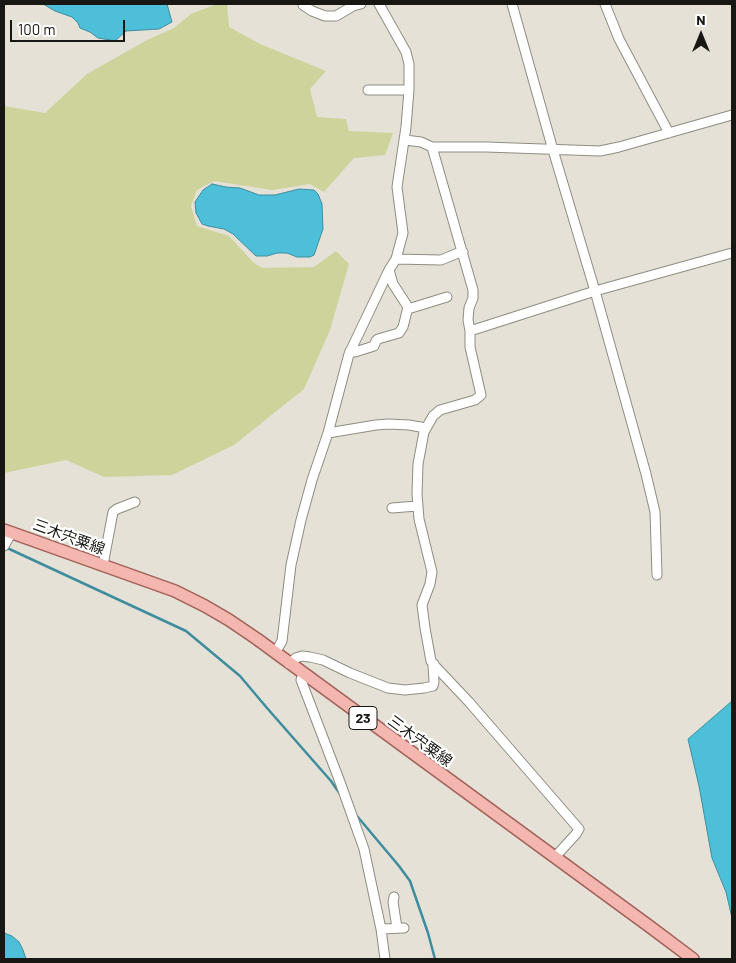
<!DOCTYPE html>
<html>
<head>
<meta charset="utf-8">
<style>
  body { margin:0 }
  #map { position:relative; width:736px; height:963px; overflow:hidden; background:#e5e1d6; font-family:Barlow,sans-serif }
  canvas { display:block }
  .frame { position:absolute; inset:0; border:5px solid #181713; pointer-events:none }
  .north { position:absolute; left:676px; top:10px; width:50px; height:50px; -webkit-text-stroke:4px #fff; paint-order:stroke; rotate:0deg; font-size:14px; font-weight:700; line-height:20px; text-align:center; color:#181713 }
  .north::after { content:''; display:block; margin:auto; width:18px; height:22px; background:#181713; clip-path:polygon(50% 0,100% 100%,50% 72%,0 100%) }
  .scale { position:absolute; left:10px; top:20px; width:115px; height:22px; box-sizing:border-box; border:2px solid #181713; border-top:0; padding-left:6px; font-size:15px; line-height:18px; white-space:nowrap; color:#181713; -webkit-text-stroke:4px #fff; paint-order:stroke }
</style>
</head>
<body>
<div id="map">
<canvas width="736" height="963"></canvas>
<div class="frame"></div>
<div class="north">N</div>
<div class="scale">100 m</div>
</div>
<script>
const ctx = document.querySelector('canvas').getContext('2d');
ctx.lineJoin = 'round';
function fill(path, color) { ctx.fillStyle = color; ctx.fill(path, 'evenodd'); }
const poly = rows => new Path2D(rows.map(r => 'M' + r).join(''));
function strokePath(path, color, width, dash) { ctx.strokeStyle = color; ctx.lineWidth = width; ctx.lineCap = dash ? 'butt' : 'round'; ctx.setLineDash(dash || []); ctx.stroke(path); }
function label(font, color, halo, rows, align = 'center') {
  ctx.font = font + ' Barlow,"Noto Sans JP",sans-serif'; ctx.lineWidth = 4.5; ctx.setLineDash([]); ctx.textBaseline = 'middle'; ctx.strokeStyle = halo; ctx.fillStyle = color; for (const [text, x, y, turn = 0] of rows) {
    ctx.save(); ctx.translate(x, y); ctx.rotate((+turn || 0) * Math.PI / 180); ctx.textAlign = isNaN(turn) ? turn : align; if (halo) ctx.strokeText(text, 0, 0); ctx.fillText(text, 0, 0); ctx.restore();
  }
}
fill(poly([
  [217,4,227,4,229,27,260,44,326,71,310,89,317,117,346,119,349,131,393,133,385,155,354,158,324,192,310,184,272,190,214,181,197,190,191,206,197,226,229,236,254,263,262,268,314,267,336,251,349,264,330,330,304,389,234,445,172,475,104,477,66,460,4,473,4,106,45,113,87,74,147,40,174,28,191,14]
]), '#ced29b');
const water = poly([
  [43,4,167,4,172,22,159,29,126,31,115,41,110,40,98,38,90,32,80,28,78,23,72,17,55,11,43,4],
  [212,184,226,187,240,188,259,195,275,195,299,189,314,190,318,194,322,204,323,229,314,255,310,257,297,257,287,253,277,253,267,256,256,256,233,234,224,229,208,226,202,224,196,213,195,202,203,190,212,184],
  [732,701,732,918,726,892,712,858,699,786,688,739,732,701],
  [4,933,12,936,19,942,23,950,26,959,4,959,4,933]
]);
fill(water, '#4ebfd9');
strokePath(water, '#3e8d9e', 1);
strokePath(poly([
  [5,547,186,631,240,676,267,708,331,781,340,794],
  [357,816,399,866,410,881,428,933,435,959]
]), '#3e8d9e', 2.5);
const minor = poly([
  [512,4,553,150,595,291,646,474,655,512,657,575],
  [605,4,619,39,669,133],
  [303,5,312,11,325,16,336,16,353,6,361,4],
  [368,90,409,90],
  [405,140,421,142,432,147,486,147,600,151,619,147,732,115],
  [432,147,473,290,473,298,469,308,468,320,470,331,470,347,481,395,475,400,440,410,433,416,424,432,418,464,417,494,419,519,432,572,430,584,422,605,425,628,431,661,435,666,469,702,579,829,576,834,555,857],
  [396,259,441,260,458,253,463,252],
  [408,309,447,297],
  [470,331,595,291,732,253],
  [350,351,355,352,374,346,376,341,378,339,399,333,403,327,408,307,393,284,389,270],
  [328,433,376,425,388,424,409,425,426,428],
  [392,508,417,506],
  [4,546,12,532],
  [103,565,113,512,117,509,135,502],
  [275,653,282,641,291,565,301,520,312,480,328,433,349,354,389,270,396,259,403,233,397,187,406,127,409,90,409,64,406,52,379,4],
  [289,664,296,658,302,656,310,657,323,660,350,673,388,688,405,690,424,688,433,686,434,682,433,666,434,664],
  [303,674,301,680,340,782,364,849,381,929,385,959],
  [394,897,393,902,397,928],
  [381,929,404,928]
]);
const major = poly([
  [4,530,175,591,205,606,229,620,257,639,649,926,693,959]
]);
strokePath(minor, '#908c82', 11);
strokePath(major, '#a16057', 14);
strokePath(minor, '#fff', 9);
strokePath(major, '#f3b7b0', 11);
for (const [x, y, w] of [
  [363,718,28]
]) { const box = new Path2D(); box.roundRect(x - w / 2, y - 11.5, w, 23, 4); ctx.fillStyle = '#fff'; ctx.fill(box); strokePath(box, '#181713', 1); }
label('bold 14px', '#181713', null, [
  ["23",363,718]
]);
label('15px', '#181713', '#fff', [
  ["三木宍粟線",69,537,20],
  ["三木宍粟線",420,741,36]
]);
</script>
</body>
</html>
